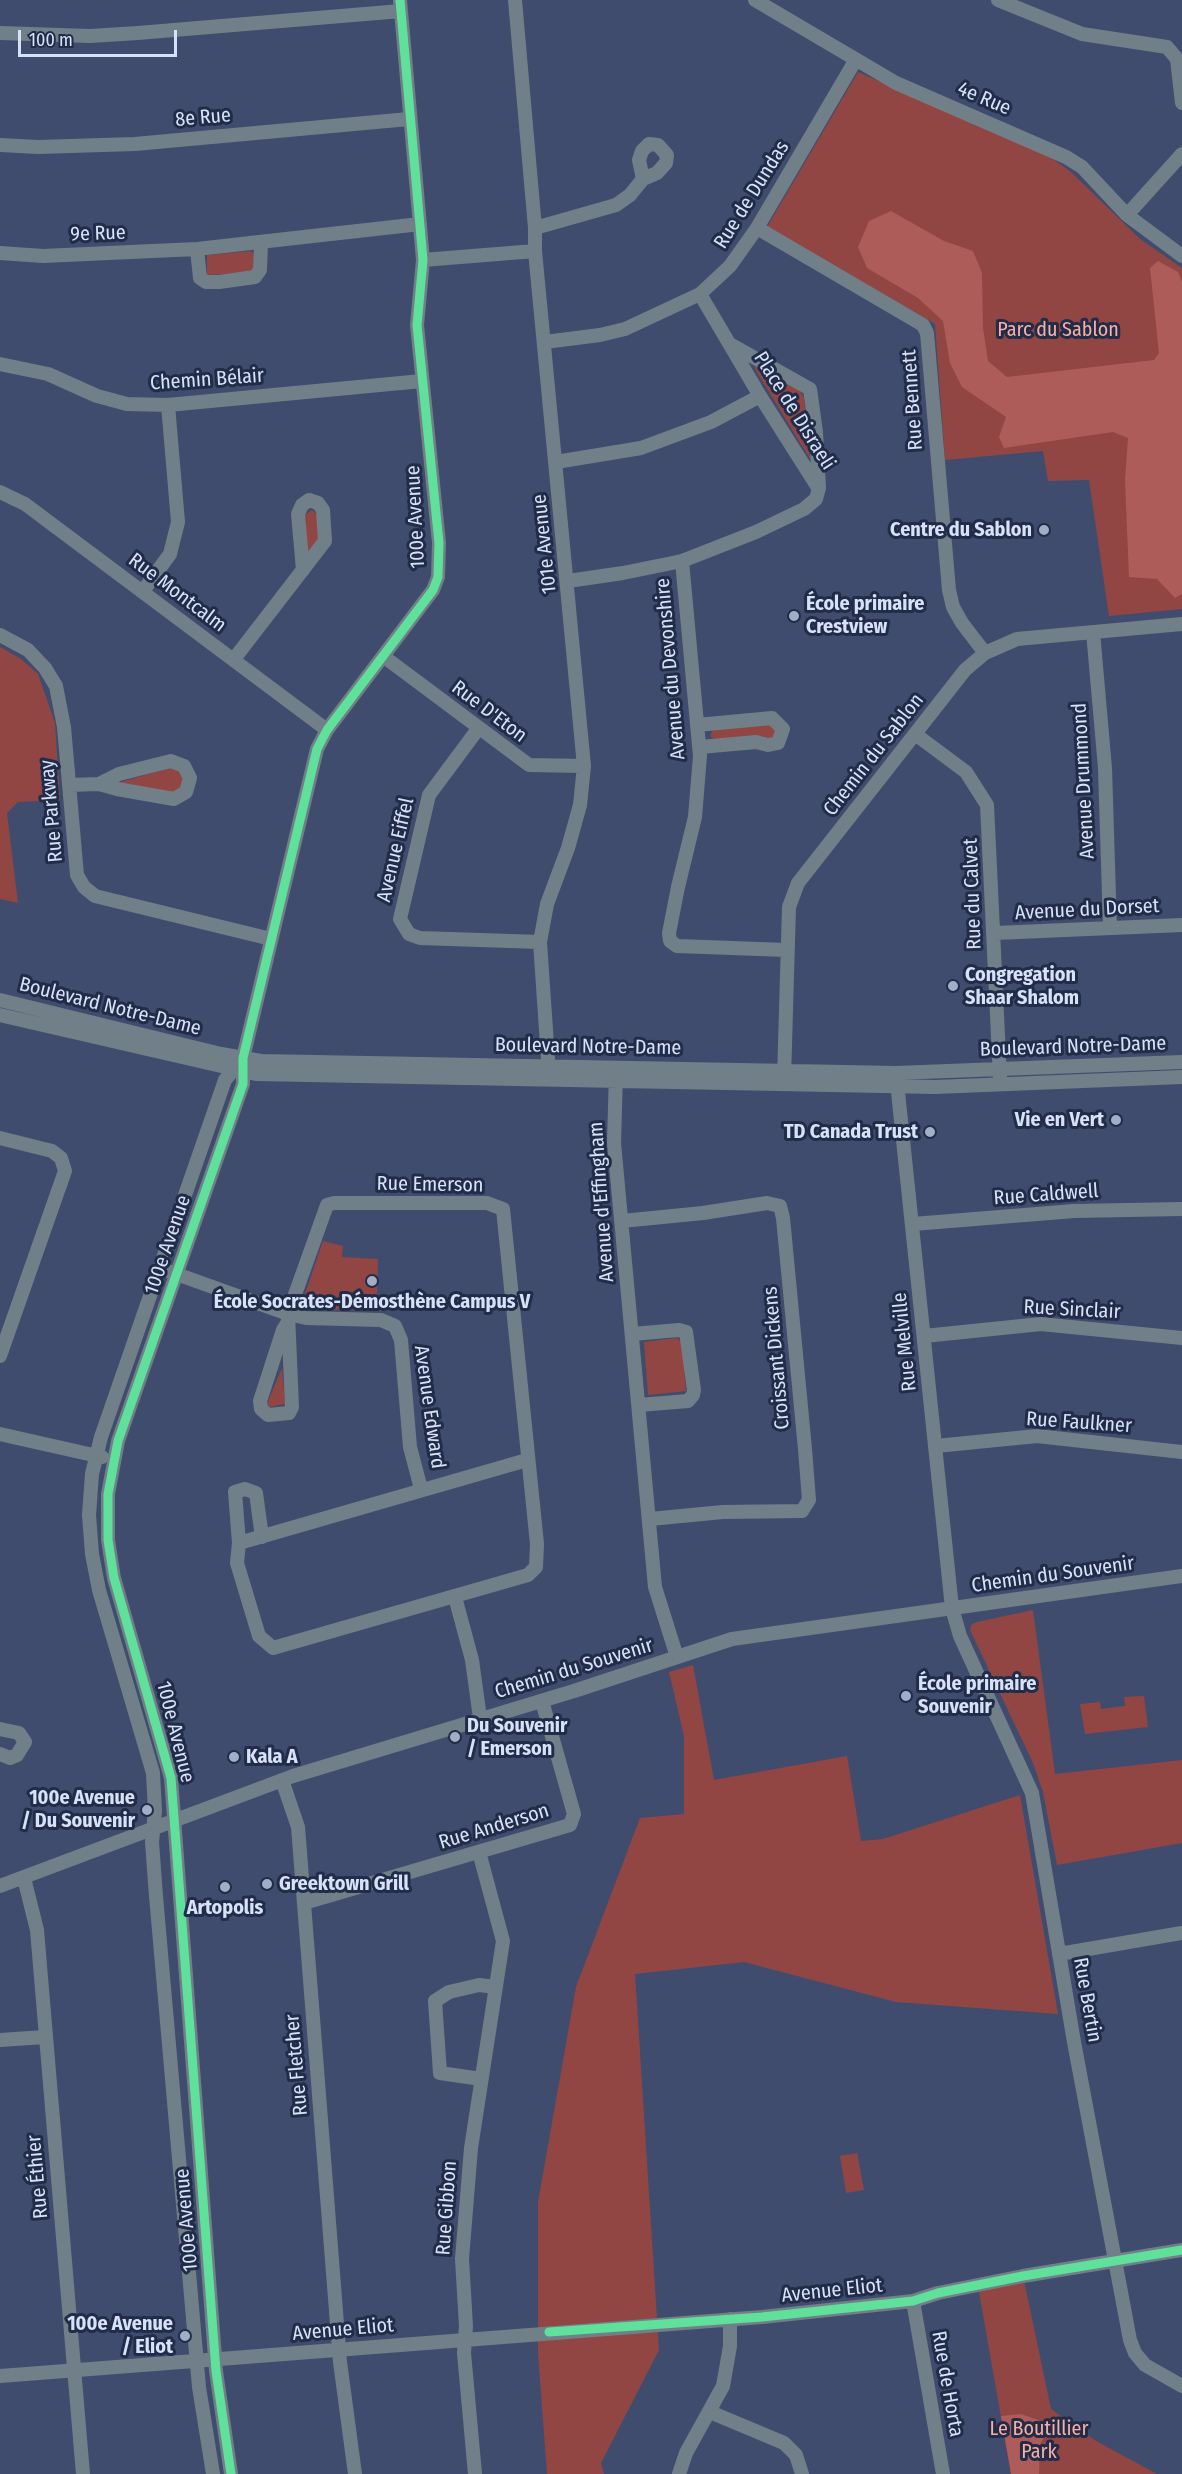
<!DOCTYPE html>
<html>
<head>
<meta charset="utf-8">
<style>
  body { margin:0 }
  #map { position:relative; width:1182px; height:2474px; overflow:hidden; background:#404c6e; font-family:"Fira Sans Condensed",sans-serif }
  canvas { display:block }
  .scale { position:absolute; left:18px; top:30px; width:159px; height:27px; box-sizing:border-box; border:3px solid #d7e1f8; border-top:0; padding-left:8px; font-size:18px; line-height:21px; white-space:nowrap; color:#d7e1f8; -webkit-text-stroke:4px #212c49; paint-order:stroke }
</style>
</head>
<body>
<div id="map">
<canvas width="1182" height="2474"></canvas>
<div class="scale">100 m</div>
</div>
<script>
const ctx = document.querySelector('canvas').getContext('2d');
ctx.lineJoin = 'round';
function fill(path, color) { ctx.fillStyle = color; ctx.fill(path, 'evenodd'); }
const poly = rows => new Path2D(rows.map(r => 'M' + r).join(''));
function strokePath(path, color, width, dash) { ctx.strokeStyle = color; ctx.lineWidth = width; ctx.lineCap = dash ? 'butt' : 'round'; ctx.setLineDash(dash || []); ctx.stroke(path); }
function label(font, color, halo, rows, align = 'center') {
  ctx.font = font + ' "Fira Sans Condensed",sans-serif'; ctx.lineWidth = 6; ctx.setLineDash([]); ctx.textBaseline = 'middle'; ctx.strokeStyle = halo; ctx.fillStyle = color; for (const [text, x, y, turn = 0] of rows) {
    ctx.save(); ctx.translate(x, y); ctx.rotate((+turn || 0) * Math.PI / 180); ctx.textAlign = isNaN(turn) ? turn : align; if (halo) ctx.strokeText(text, 0, 0); ctx.fillText(text, 0, 0); ctx.restore();
  }
}
fill(poly([
  [858,72,1050,157,1071,172,1140,239,1182,268,1182,609,1109,616,1089,480,1048,481,1043,451,945,460,935,324,767,227],
  [251,251,254,254,253,272,207,275,207,255],
  [755,366,799,390,804,398,810,459,755,369],
  [312,510,317,514,319,540,308,552,305,515],
  [0,647,21,659,38,674,55,723,60,800,18,802,7,813,18,903,0,899],
  [770,724,775,726,776,736,769,739,762,736,714,739,710,736,713,729],
  [171,768,179,771,184,778,183,787,176,793,117,783],
  [323,1241,343,1246,342,1257,378,1259,377,1295,381,1311,315,1309,308,1306,304,1297],
  [677,1338,682,1343,686,1391,648,1395,644,1342],
  [282,1368,285,1404,269,1407,267,1404],
  [1033,1610,1055,1774,1182,1760,1182,1843,1057,1865,1043,1792,1033,1763,970,1630,972,1624,977,1622],
  [693,1665,714,1780,847,1756,861,1841,883,1839,1020,1795,1058,2014,896,2002,744,1962,635,1974,659,2350,601,2463,604,2474,547,2474,538,2353,538,2202,576,1987,640,1818,684,1814,684,1736,669,1672],
  [1144,1696,1148,1727,1085,1734,1080,1704,1100,1702,1101,1709,1125,1706,1124,1697],
  [857,2153,864,2190,846,2193,840,2156],
  [1023,2276,1051,2409,1096,2441,1157,2474,1011,2474,978,2286]
]), '#914644');
fill(poly([
  [891,211,944,241,973,251,982,273,983,328,988,361,1007,377,1154,360,1159,353,1150,268,1158,261,1178,272,1182,282,1182,594,1175,598,1157,579,1129,577,1125,480,1128,438,1113,432,1004,448,999,437,1006,417,962,387,950,363,943,321,918,298,867,268,858,247,869,221],
  [1021,2414,1038,2420,1046,2433,1040,2445,1039,2474,1011,2474,1001,2416]
]), '#ad5c59');
strokePath(poly([
  [515,0,535,228,535,251,584,766,580,805,568,848,547,904,540,942,549,1074],
  [755,0,896,83,1066,157,1082,167,1127,215,1182,256],
  [998,0,1082,34,1167,47,1177,59,1182,103],
  [0,33,90,36,138,33,401,11],
  [0,145,38,147,135,144,409,119],
  [1127,215,1182,154],
  [535,228,616,205,630,195,643,179,657,173,666,163,667,155,658,145,649,144,642,151,639,160,643,179],
  [757,228,923,325,927,333,949,590,953,607,962,623,985,653],
  [197,249,200,278,206,282,219,282,255,277,260,270,261,243],
  [0,253,43,256,197,249,420,224],
  [423,260,535,251],
  [700,294,760,396,817,486],
  [545,342,600,335,625,329,700,294,730,266,757,228,855,61],
  [0,364,48,374,97,396,127,404,168,405,422,381],
  [556,462,641,448,711,422,760,396],
  [0,492,25,504,327,730],
  [682,561,700,756,695,817,678,887,669,933,670,941,677,946,786,950],
  [568,581,623,573,682,561,756,532,804,509,816,499,819,488,816,432,810,389,730,344],
  [143,591,170,554,178,522,168,405],
  [1093,632,1105,768,1110,928],
  [0,635,28,650,45,668,56,686,64,727,77,875,84,887,95,896,271,939],
  [383,656,529,765,584,766],
  [234,659,325,541,323,510,318,503,309,500,302,505,298,514,303,570],
  [697,725,772,718,783,729,778,743,768,745,756,742,700,747],
  [478,729,429,795,400,919,409,934,420,938,540,942],
  [915,734,966,772,987,805,1000,1078],
  [69,785,99,784,117,789,174,799,186,792,190,778,184,766,171,761,119,774,99,784],
  [995,933,1182,925],
  [0,1000,221,1054,261,1061,896,1073,1182,1062],
  [0,1015,256,1074,935,1087,1182,1077],
  [616,1072,614,1143,655,1587,677,1657],
  [896,1073,952,1608,960,1636,1032,1793,1074,2042,1130,2340,1135,2353,1145,2365,1182,2386],
  [784,1079,789,907,798,883,965,670,985,653,1017,639,1182,624],
  [0,1138,52,1151,61,1158,65,1171,0,1356],
  [622,1221,703,1213,767,1203,780,1206,783,1218,805,1449,809,1500,802,1511,723,1512,650,1519],
  [913,1224,1074,1211,1182,1209],
  [168,1271,288,1314,306,1318,381,1320,395,1326,401,1340,410,1447,421,1489],
  [632,1334,679,1330,686,1332,694,1390,693,1395,688,1401,639,1405],
  [924,1336,1041,1324,1182,1338],
  [0,1434,102,1457],
  [936,1446,1037,1436,1182,1452],
  [262,1537,256,1493,245,1489,235,1492,239,1543,237,1563,259,1636,273,1648,528,1575,536,1567,537,1544,503,1209,487,1203,334,1203,327,1205,288,1314,292,1407,289,1413,268,1415,261,1409,260,1401,283,1330,288,1322],
  [239,1543,527,1460],
  [455,1597,472,1660,480,1718],
  [0,1729,19,1733,25,1742,17,1755,10,1758,0,1754],
  [282,1780,298,1827,340,2362,355,2474],
  [24,1878,37,1930,83,2474],
  [0,1886,293,1776,574,1691,732,1639,1182,1576],
  [304,1903,570,1825,574,1814,542,1701],
  [1059,1954,1182,1933],
  [0,2040,45,2037],
  [481,2079,440,2073,435,2001,449,1992,479,1985,496,1987],
  [913,2301,943,2474],
  [0,2376,762,2317,913,2301,938,2293,1023,2276,1182,2250],
  [710,2412,784,2443,796,2455,802,2474],
  [213,2474,199,2387,156,1896,152,1842,155,1811,153,1773,99,1590,92,1554,89,1515,92,1474,101,1437,225,1080,243,1058],
  [231,2474,216,2371,171,1778,114,1578,108,1540,108,1494,118,1441,243,1084,243,1058,317,749,327,730,433,590,438,577,439,543,417,325,423,260,400,0],
  [475,2474,464,2353,466,2326,462,2259,471,2148,503,1941,479,1852],
  [679,2474,686,2453,723,2386,730,2346,730,2319]
]), '#718088', 14);
strokePath(poly([
  [549,2332,762,2317,913,2301,938,2293,1023,2276,1182,2250],
  [231,2474,216,2371,171,1778,114,1578,108,1540,108,1494,118,1441,243,1084,243,1058,317,749,327,730,433,590,438,577,439,543,417,325,423,260,400,0]
]), '#60e19b', 9);
for (const [x, y, r, color] of [
  [1044,530,6,"#a2adc8"],
  [794,616,6,"#a2adc8"],
  [953,986,6,"#a2adc8"],
  [1116,1120,6,"#a2adc8"],
  [930,1132,6,"#a2adc8"],
  [372,1281,6,"#a2adc8"],
  [906,1696,6,"#a2adc8"],
  [455,1737,6,"#a2adc8"],
  [234,1757,6,"#a2adc8"],
  [147,1810,6,"#a2adc8"],
  [267,1884,6,"#a2adc8"],
  [225,1887,6,"#a2adc8"],
  [185,2336,6,"#a2adc8"]
]) { const dot = new Path2D(); dot.arc(x, y, r, 0, 2 * Math.PI); ctx.fillStyle = color; ctx.fill(dot); strokePath(dot, '#212c49', 2); }
label('20px', '#d7e1f8', '#212c49', [
  ["4e Rue",984,99,23],
  ["8e Rue",203,118,-5],
  ["Rue de Dundas",752,195,-58],
  ["9e Rue",98,234,-2],
  ["Chemin Bélair",207,380,-4],
  ["Rue Bennett",913,400,-94],
  ["Place de Disraeli",794,411,58],
  ["100e Avenue",416,517,-93],
  ["101e Avenue",545,544,-96],
  ["Rue Montcalm",177,593,37],
  ["Avenue du Devonshire",671,669,-95],
  ["Rue D'Eton",489,712,37],
  ["Chemin du Sablon",874,755,-52],
  ["Avenue Drummond",1084,781,-93],
  ["Rue Parkway",52,811,-95],
  ["Avenue Eiffel",396,850,-77],
  ["Rue du Calvet",973,894,-92],
  ["Avenue du Dorset",1087,910,-3],
  ["Boulevard Notre-Dame",110,1007,14],
  ["Boulevard Notre-Dame",588,1047,1],
  ["Boulevard Notre-Dame",1073,1047,-2],
  ["Rue Emerson",430,1185,1],
  ["Rue Caldwell",1046,1195,-4],
  ["Avenue d'Effingham",602,1202,-94],
  ["100e Avenue",168,1245,-71],
  ["Rue Sinclair",1072,1310,3],
  ["Rue Melville",905,1342,-96],
  ["Croissant Dickens",777,1358,-95],
  ["Avenue Edward",429,1407,82],
  ["Rue Faulkner",1079,1423,4],
  ["Chemin du Souvenir",1053,1575,-8],
  ["Chemin du Souvenir",574,1669,-17],
  ["100e Avenue",175,1732,76],
  ["Rue Anderson",494,1827,-17],
  ["Rue Bertin",1087,2000,80],
  ["Rue Fletcher",297,2065,-95],
  ["Rue Éthier",38,2177,-95],
  ["Rue Gibbon",447,2208,-86],
  ["100e Avenue",187,2220,-95],
  ["Avenue Eliot",832,2291,-6],
  ["Avenue Eliot",343,2330,-5],
  ["Rue de Horta",947,2384,80]
]);
label('20px', '#faada3', '#212c49', [
  ["Parc du Sablon",1058,330],
  ["Le Boutillier",1039,2429],
  ["Park",1039,2452]
]);
label('bold 20px', '#d7e1f8', '#212c49', [
  ["Centre du Sablon",1032,530,"right"],
  ["École primaire",806,604],
  ["Crestview",806,627],
  ["Congregation",965,975],
  ["Shaar Shalom",965,998],
  ["Vie en Vert",1104,1120,"right"],
  ["TD Canada Trust",918,1132,"right"],
  ["École Socrates-Démosthène Campus V",372,1302,"center"],
  ["École primaire",918,1684],
  ["Souvenir",918,1707],
  ["Du Souvenir",467,1726],
  ["/ Emerson",467,1749],
  ["Kala A",246,1757],
  ["100e Avenue",135,1798,"right"],
  ["/ Du Souvenir",135,1821,"right"],
  ["Greektown Grill",279,1884],
  ["Artopolis",225,1908,"center"],
  ["100e Avenue",173,2324,"right"],
  ["/ Eliot",173,2347,"right"]
], 'left');
</script>
</body>
</html>
